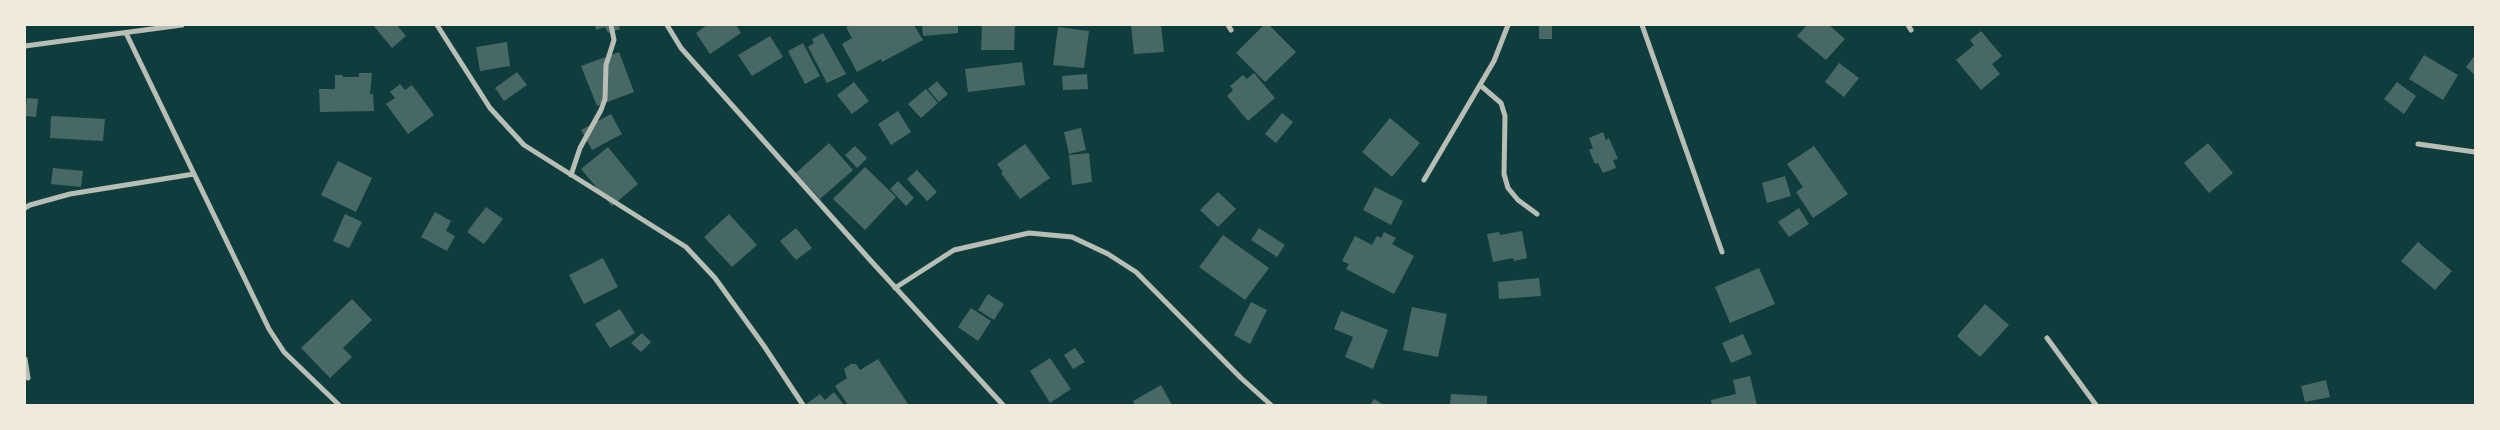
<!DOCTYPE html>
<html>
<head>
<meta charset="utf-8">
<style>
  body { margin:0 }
  #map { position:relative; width:2500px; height:430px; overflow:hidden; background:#0f3d3e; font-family:Manrope,sans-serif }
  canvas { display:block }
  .frame { position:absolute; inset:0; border:26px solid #f1e9da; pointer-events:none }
</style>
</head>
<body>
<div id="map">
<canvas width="2500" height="430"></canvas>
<div class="frame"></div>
</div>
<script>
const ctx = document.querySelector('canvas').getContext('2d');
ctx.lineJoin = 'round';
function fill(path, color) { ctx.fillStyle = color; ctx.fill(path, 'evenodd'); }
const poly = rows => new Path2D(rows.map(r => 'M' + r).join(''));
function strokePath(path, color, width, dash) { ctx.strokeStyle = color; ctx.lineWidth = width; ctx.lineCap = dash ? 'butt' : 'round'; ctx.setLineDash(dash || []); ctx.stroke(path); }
fill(poly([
  [373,25,397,25,406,36,392,48],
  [595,25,619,25,620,29,608,33,605,27,596,30],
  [707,25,736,25,741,33,710,54,696,33],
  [851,25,914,25,923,40,882,62,881,59,857,72,842,44,852,38,846,27],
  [922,25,958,25,958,33,923,36],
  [982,25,1015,25,1014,50,981,50],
  [1131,25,1161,25,1164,52,1134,54],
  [1264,25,1269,25,1296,52,1265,82,1236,53],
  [1539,25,1552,25,1552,39,1539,39],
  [1807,25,1829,25,1845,39,1826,60,1797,36],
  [1058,27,1089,31,1084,68,1053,65],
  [1981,31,2002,56,1992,64,2000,74,1981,90,1956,60,1974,45,1970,40],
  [823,33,846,74,827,83,808,47,814,43,812,39],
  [770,36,783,57,752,76,738,55],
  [507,42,510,66,480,71,476,47],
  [803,43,820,76,805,84,788,51],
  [619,52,634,92,597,106,581,66],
  [2424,55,2458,75,2443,100,2409,79],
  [2475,55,2475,75,2466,67],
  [1022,62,1025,85,968,92,965,69],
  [1839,63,1859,78,1844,97,1825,82],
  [517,72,527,85,504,101,495,88],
  [359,73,372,73,370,94,373,94,374,111,320,112,319,89,335,89,335,75,342,75,343,77,359,77],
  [1254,73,1275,98,1248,121,1227,96,1233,90,1230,86,1243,75,1247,79],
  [1087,74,1088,89,1063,90,1062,76],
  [937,81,948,94,939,102,928,89],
  [854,82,869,101,852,114,837,95],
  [2397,82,2416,96,2404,114,2384,99],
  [400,84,405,90,412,85,434,115,408,134,386,104,395,98,390,92],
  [926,89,938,103,921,118,908,104],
  [27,98,38,99,36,117,25,116],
  [898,111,911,132,891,145,878,124],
  [1282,113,1293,122,1276,143,1265,134],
  [611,114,622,134,592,150,581,130],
  [51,116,105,119,103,141,50,138],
  [1390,118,1420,143,1392,177,1362,152],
  [1081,128,1086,150,1069,154,1064,132],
  [1603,132,1606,140,1609,138,1618,159,1613,160,1616,168,1603,173,1598,163,1595,164,1589,150,1593,148,1589,138],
  [829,143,853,170,820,199,796,173],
  [2208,143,2233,173,2209,193,2184,163],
  [1025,144,1050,178,1020,199,1001,173,1003,172,997,164],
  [855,146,867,158,857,168,845,155],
  [1814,146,1848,194,1813,218,1796,192,1803,187,1787,164],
  [608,147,638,184,612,206,581,169],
  [1089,153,1092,182,1072,185,1069,155],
  [338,161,372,178,356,212,321,195],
  [865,167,896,197,865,230,833,199],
  [53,168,83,171,81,187,51,184],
  [917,170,937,192,927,201,907,179],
  [1785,176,1791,196,1767,203,1762,183],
  [898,181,914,198,906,206,890,189],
  [1375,187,1403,201,1391,225,1363,210],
  [1218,192,1236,209,1218,227,1200,210],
  [486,207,503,219,484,244,467,232],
  [1799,208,1809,224,1789,237,1778,222],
  [435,212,451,221,446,231,455,236,447,251,421,237],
  [345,214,362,222,349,248,333,241],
  [729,214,757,245,732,267,704,237],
  [796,228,812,248,796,260,780,241],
  [1259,228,1285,245,1277,257,1251,240],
  [1522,231,1527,258,1514,261,1513,258,1493,262,1487,234,1499,232,1500,235],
  [1384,232,1396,238,1392,244,1414,256,1394,294,1346,269,1349,264,1342,261,1355,236,1372,245,1377,236,1381,238],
  [1223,235,1269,268,1245,300,1199,267],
  [2418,242,2452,271,2435,290,2401,261],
  [603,258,618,287,584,304,569,275],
  [1759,268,1775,304,1730,323,1715,287],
  [1539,278,1541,296,1499,299,1498,282],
  [988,294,1004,304,994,320,978,310],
  [352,299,372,320,343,348,352,357,330,378,301,348],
  [1251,302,1267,310,1250,344,1234,335],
  [1985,304,2009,325,1980,357,1957,336],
  [1412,307,1447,314,1438,357,1403,350],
  [971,308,991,321,978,341,958,327],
  [620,309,635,333,610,348,595,324],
  [1341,311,1388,330,1373,369,1345,357,1353,337,1334,329],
  [642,333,651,342,641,352,631,343],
  [1743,334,1752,354,1731,363,1722,343],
  [1075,348,1085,362,1073,369,1064,355],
  [1050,358,1071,389,1050,403,1030,371],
  [878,359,908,404,848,405,835,386,847,378,844,369,851,364,856,364,860,370],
  [1750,376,1757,405,1712,405,1711,400,1736,394,1733,380],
  [2326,380,2330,397,2305,402,2301,386],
  [1161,385,1172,405,1135,405,1133,401],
  [834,392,844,405,805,405,820,394,825,400],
  [1451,394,1487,396,1487,405,1450,405],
  [1374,399,1384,405,1370,405]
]), '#486865');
strokePath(poly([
  [437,25,490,108,524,145,686,247,715,278,764,346,803,405],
  [667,25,681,48,871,261,1003,405],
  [1228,25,1231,30],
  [1642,25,1722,252],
  [1908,25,1911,30],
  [126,33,269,329,284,352,339,405],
  [25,46,182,25],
  [1480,85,1501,103,1505,116,1504,174,1508,188,1518,200,1537,214],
  [2418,144,2475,152],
  [571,175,580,148,601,110,605,99,606,65,614,40,611,25],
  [1424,180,1494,61,1508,25],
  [25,208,30,205,70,194,194,174],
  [895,288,954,250,1029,233,1072,237,1108,254,1136,272,1241,378,1271,405],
  [2047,338,2096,405],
  [25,359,28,378]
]), '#b8beb3', 5);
</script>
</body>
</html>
